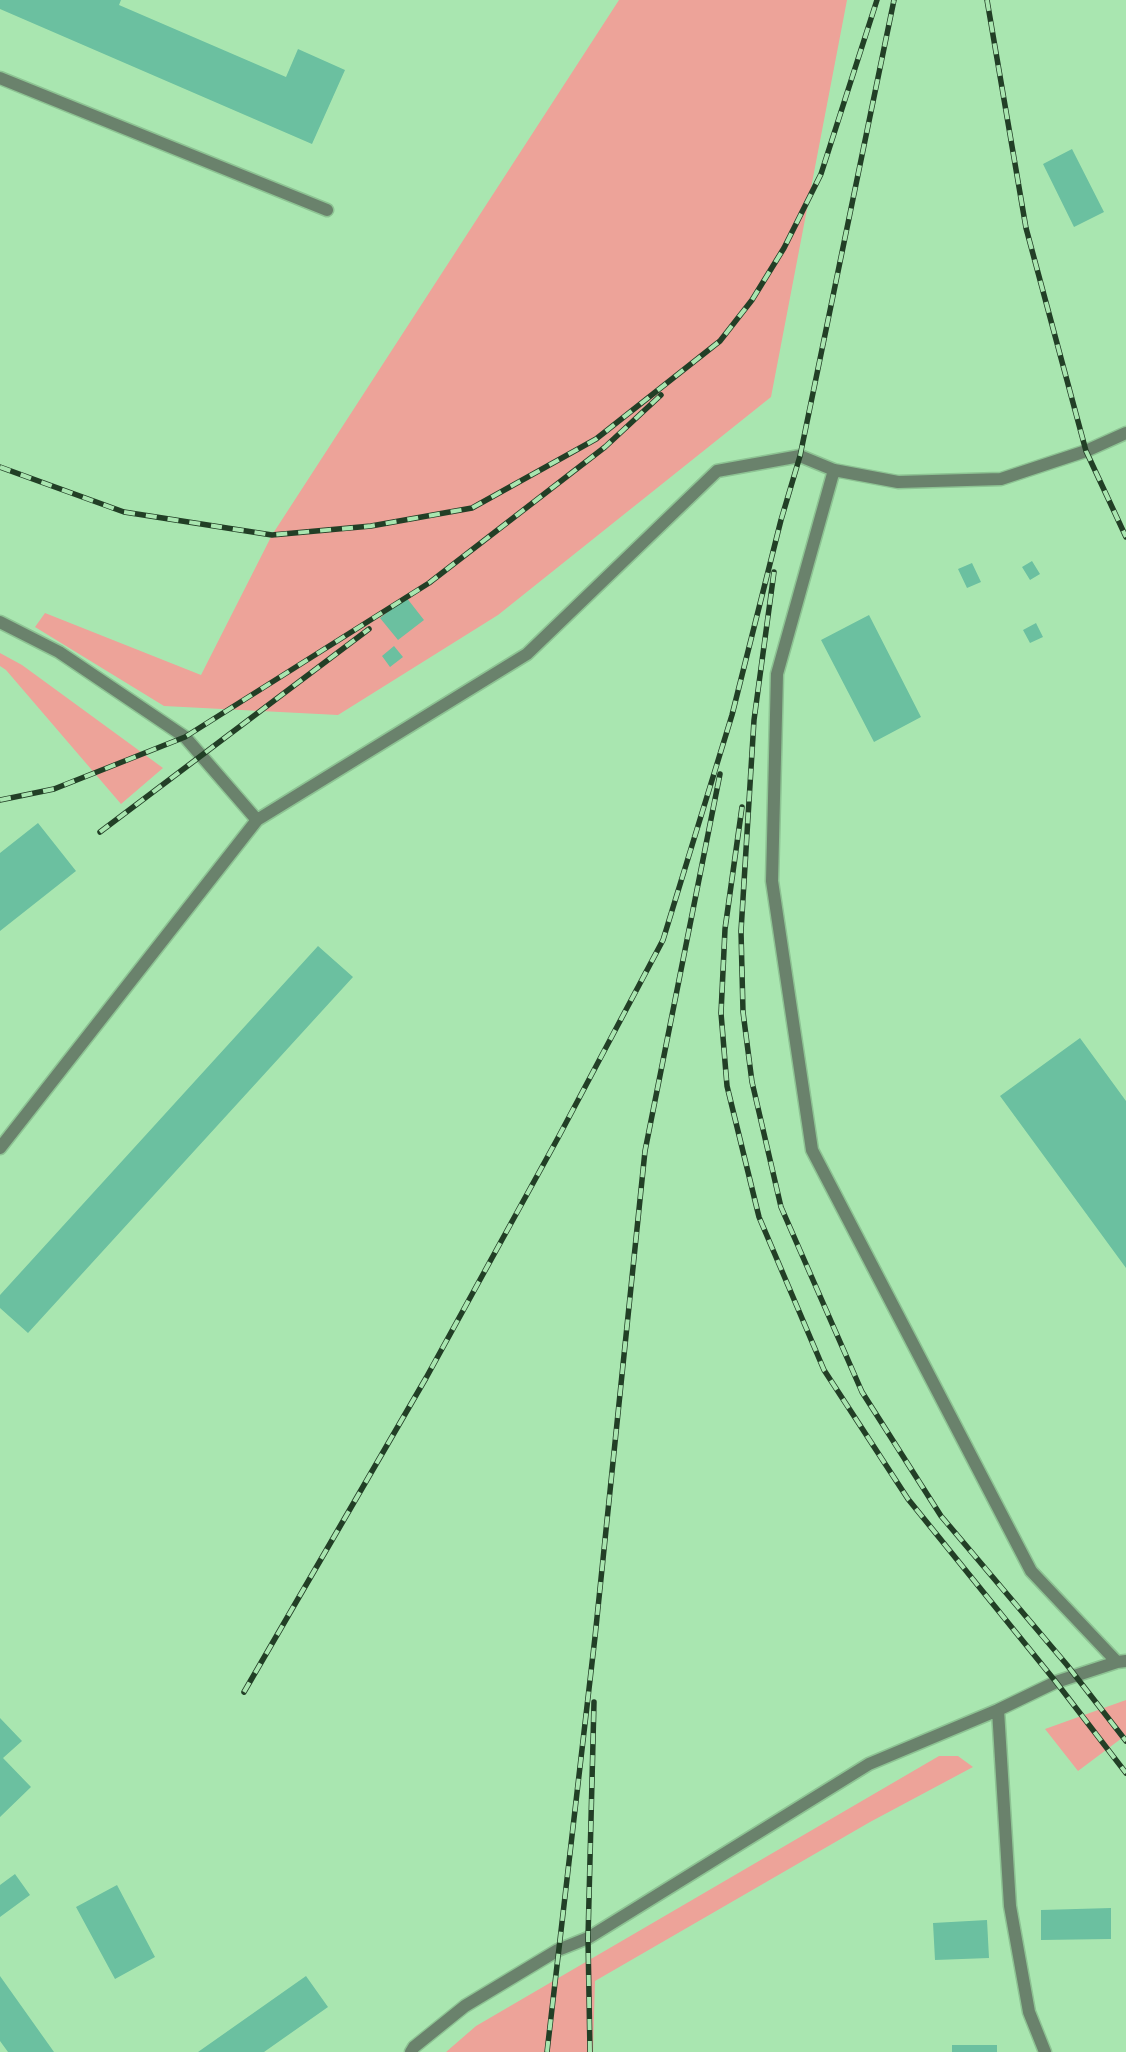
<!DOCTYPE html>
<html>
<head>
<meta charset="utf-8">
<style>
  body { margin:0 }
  canvas { display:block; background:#a9e6b0 }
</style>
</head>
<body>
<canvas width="1126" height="2052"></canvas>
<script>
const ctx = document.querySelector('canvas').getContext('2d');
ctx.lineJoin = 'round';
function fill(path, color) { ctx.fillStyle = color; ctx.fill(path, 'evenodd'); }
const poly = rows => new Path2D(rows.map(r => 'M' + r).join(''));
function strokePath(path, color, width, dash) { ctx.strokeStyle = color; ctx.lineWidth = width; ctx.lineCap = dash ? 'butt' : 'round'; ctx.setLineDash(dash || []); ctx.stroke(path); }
fill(poly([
  [619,0,847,0,771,397,498,615,338,715,164,706,35,627,45,613,201,675,272,535],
  [0,653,22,665,163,768,121,804,6,670,0,666],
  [1126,1700,1126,1735,1078,1771,1045,1729],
  [939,1756,958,1756,973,1767,870,1822,595,1981,593,2052,446,2052,476,2026]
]), '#eda399');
fill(poly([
  [0,0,121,0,119,5,286,77,298,49,345,70,312,144,0,9],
  [1072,149,1104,212,1074,227,1043,164],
  [1032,561,1040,574,1030,580,1022,567],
  [972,563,981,582,967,588,958,569],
  [406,597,424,620,398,640,380,618],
  [869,615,921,717,874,742,821,640],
  [1036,623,1043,637,1030,643,1023,630],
  [394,646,403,657,390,667,382,656],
  [38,823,76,871,0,931,0,853],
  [318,946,353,977,28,1333,0,1308,0,1295],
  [1080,1038,1126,1101,1126,1268,1000,1096],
  [0,1718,22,1741,3,1758,31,1787,0,1817],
  [15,1874,30,1895,0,1917,0,1885],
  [117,1885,155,1957,115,1979,76,1907],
  [1111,1908,1111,1939,1041,1940,1041,1910],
  [987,1920,989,1958,935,1960,933,1923],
  [0,1976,54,2052,8,2052,0,2041],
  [306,1976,328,2007,264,2052,198,2052],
  [952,2045,997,2045,997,2052,952,2052]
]), '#6bc0a0');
const minor = poly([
  [0,78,327,210],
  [834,470,777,674,772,881,812,1150,1031,1571,1117,1662],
  [0,622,59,652,185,737,257,820],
  [0,1148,257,820,527,654,717,471,800,456,834,470,898,482,1001,479,1086,451,1126,433],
  [998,1710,1010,1906,1029,2012,1045,2052],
  [411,2052,414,2047,465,2006,558,1950,588,1938,869,1764,998,1710,1056,1682,1117,1662,1126,1661]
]);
strokePath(minor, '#8dc393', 15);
strokePath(minor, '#6a826c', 12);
const rail = poly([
  [987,0,1026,228,1086,451,1126,537],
  [0,467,124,512,272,535,371,526,472,508,596,439,720,341,752,300,784,248,821,174,877,0],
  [774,572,754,720,741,931,743,1012,752,1082,781,1207,862,1392,941,1516,1067,1665,1126,1741],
  [0,800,54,789,185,737,429,583,605,447,661,395],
  [742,807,725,929,721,1013,727,1086,759,1217,824,1370,908,1499,1056,1682,1126,1773],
  [100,832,369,629],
  [244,1692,426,1378,559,1136,663,940,732,715,781,520,800,456,894,0],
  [547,2052,595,1637,645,1151,720,774],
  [590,2052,588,1938,594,1702]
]);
strokePath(rail, '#223f26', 5.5);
strokePath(rail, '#a9e6b0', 4, [11]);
</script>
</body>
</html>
